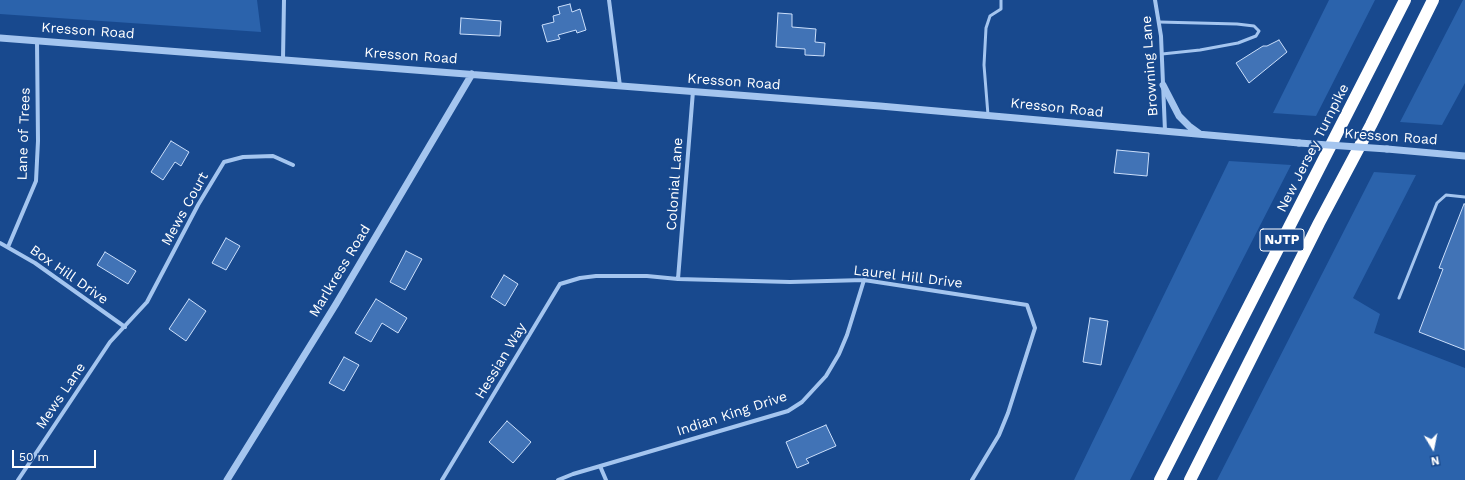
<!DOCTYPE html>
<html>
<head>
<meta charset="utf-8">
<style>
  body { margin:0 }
  #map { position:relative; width:1465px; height:480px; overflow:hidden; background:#18498e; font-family:"Work Sans",sans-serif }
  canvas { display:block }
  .north { position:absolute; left:1413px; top:428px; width:40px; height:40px; -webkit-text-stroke:3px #18498e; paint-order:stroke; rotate:170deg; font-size:11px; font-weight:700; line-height:16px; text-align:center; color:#fff }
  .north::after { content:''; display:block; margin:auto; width:14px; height:18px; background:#fff; clip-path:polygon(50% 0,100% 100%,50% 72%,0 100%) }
  .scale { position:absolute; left:12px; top:450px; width:84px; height:18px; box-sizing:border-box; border:2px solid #fff; border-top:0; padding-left:5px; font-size:12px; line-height:14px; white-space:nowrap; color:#fff; -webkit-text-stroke:3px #18498e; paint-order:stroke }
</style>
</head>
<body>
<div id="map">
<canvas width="1465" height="480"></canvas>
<div class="north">N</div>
<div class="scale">50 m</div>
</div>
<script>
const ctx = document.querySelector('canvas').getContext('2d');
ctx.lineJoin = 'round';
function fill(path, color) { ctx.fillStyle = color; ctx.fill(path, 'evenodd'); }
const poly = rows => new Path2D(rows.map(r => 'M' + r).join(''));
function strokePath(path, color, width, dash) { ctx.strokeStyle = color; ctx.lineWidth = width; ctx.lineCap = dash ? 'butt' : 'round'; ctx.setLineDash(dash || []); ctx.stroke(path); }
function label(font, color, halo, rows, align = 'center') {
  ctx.font = font + ' "Work Sans",sans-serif'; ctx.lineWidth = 4; ctx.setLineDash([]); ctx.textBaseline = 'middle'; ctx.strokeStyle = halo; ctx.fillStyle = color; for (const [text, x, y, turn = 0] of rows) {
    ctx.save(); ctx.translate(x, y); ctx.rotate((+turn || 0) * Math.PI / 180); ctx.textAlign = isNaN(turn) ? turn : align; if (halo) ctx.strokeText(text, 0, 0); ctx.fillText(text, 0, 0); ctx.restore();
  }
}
fill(poly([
  [0,0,257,0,261,32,0,14],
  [1329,0,1375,0,1316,116,1273,113],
  [1463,0,1465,0,1465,83,1442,125,1400,122],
  [1229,161,1291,165,1130,480,1074,480],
  [1374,172,1416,175,1353,298,1380,314,1374,333,1465,368,1465,480,1217,480]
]), '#2b63ac');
const building = poly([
  [570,4,572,12,580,9,586,30,577,33,576,30,558,35,560,39,547,42,542,25,554,22,553,16,560,14,558,7,570,4],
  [778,13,792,14,792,27,816,29,815,42,825,43,824,56,805,55,805,49,776,47,778,13],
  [461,18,501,21,500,36,460,34,461,18],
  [1279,40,1287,52,1249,83,1236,63,1263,46,1267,46,1279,40],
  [171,141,189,152,181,166,175,162,163,180,151,172,171,141],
  [1117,150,1149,153,1147,176,1114,173,1117,150],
  [1464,204,1465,204,1465,350,1419,332,1443,269,1439,268,1464,204],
  [226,238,240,246,226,270,212,263,226,238],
  [406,251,422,259,405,290,390,282,406,251],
  [105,252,136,271,128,284,97,265,105,252],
  [504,275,518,284,505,306,491,297,504,275],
  [189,299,206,311,186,341,169,329,189,299],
  [376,299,407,318,398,333,382,323,371,342,355,333,376,299],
  [1090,318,1108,321,1101,365,1083,362,1090,318],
  [344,357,359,365,344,391,329,383,344,357],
  [507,421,531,442,513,463,489,442,507,421],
  [826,425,836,446,806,459,809,463,797,468,786,442,826,425]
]);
fill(building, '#4173b6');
strokePath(building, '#cbdffb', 1);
strokePath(poly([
  [1159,22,1237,24,1254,26,1259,31,1256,36,1238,43,1200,50,1162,54],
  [988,115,984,65,986,28,990,16,1001,9,1001,0],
  [1399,298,1437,203,1446,195,1465,197]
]), '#a4c5ef', 3);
strokePath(poly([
  [609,0,620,86],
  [1155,0,1161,36,1165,131],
  [283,59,284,0],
  [0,243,35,263,125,327],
  [8,247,36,181,38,141,37,41],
  [678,279,693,91],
  [600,466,606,480],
  [18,480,110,342,147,302,198,205,224,162,243,157,273,156,293,165],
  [442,480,560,284,580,278,596,276,647,276,678,279,790,282,864,280,1027,305,1035,328,1008,413,999,435,972,480],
  [558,480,573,474,788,411,802,402,826,376,839,354,847,335,864,280]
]), '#a4c5ef', 4);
strokePath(poly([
  [0,38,880,106,1299,143],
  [1163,85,1179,116,1189,126,1200,134],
  [1387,149,1465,156],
  [227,480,336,304,472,74]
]), '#a4c5ef', 7);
strokePath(poly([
  [1160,480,1405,0],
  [1190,480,1319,223,1371,125,1433,0]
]), '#fff', 12);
strokePath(poly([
  [1299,143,1387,149]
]), '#a4c5ef', 7);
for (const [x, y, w] of [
  [1282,240,44]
]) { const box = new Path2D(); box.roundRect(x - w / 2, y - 11, w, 22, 3); ctx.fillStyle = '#18498e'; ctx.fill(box); strokePath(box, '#fff', 1); }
label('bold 13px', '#fff', null, [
  ["NJTP",1282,240]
]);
label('14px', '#fff', '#18498e', [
  ["Kresson Road",88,31,4],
  ["Kresson Road",411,56,4],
  ["Browning Lane",1150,66,-94],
  ["Kresson Road",734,82,4],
  ["Kresson Road",1057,108,6],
  ["Lane of Trees",24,134,-88],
  ["Kresson Road",1391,137,4],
  ["New Jersey Turnpike",1313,148,-63],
  ["Colonial Lane",675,184,-86],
  ["Mews Court",185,209,-61],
  ["Marlkress Road",340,271,-59],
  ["Box Hill Drive",69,275,35],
  ["Laurel Hill Drive",908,277,7],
  ["Hessian Way",501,361,-59],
  ["Mews Lane",61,396,-56],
  ["Indian King Drive",732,414,-18]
]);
</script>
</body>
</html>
